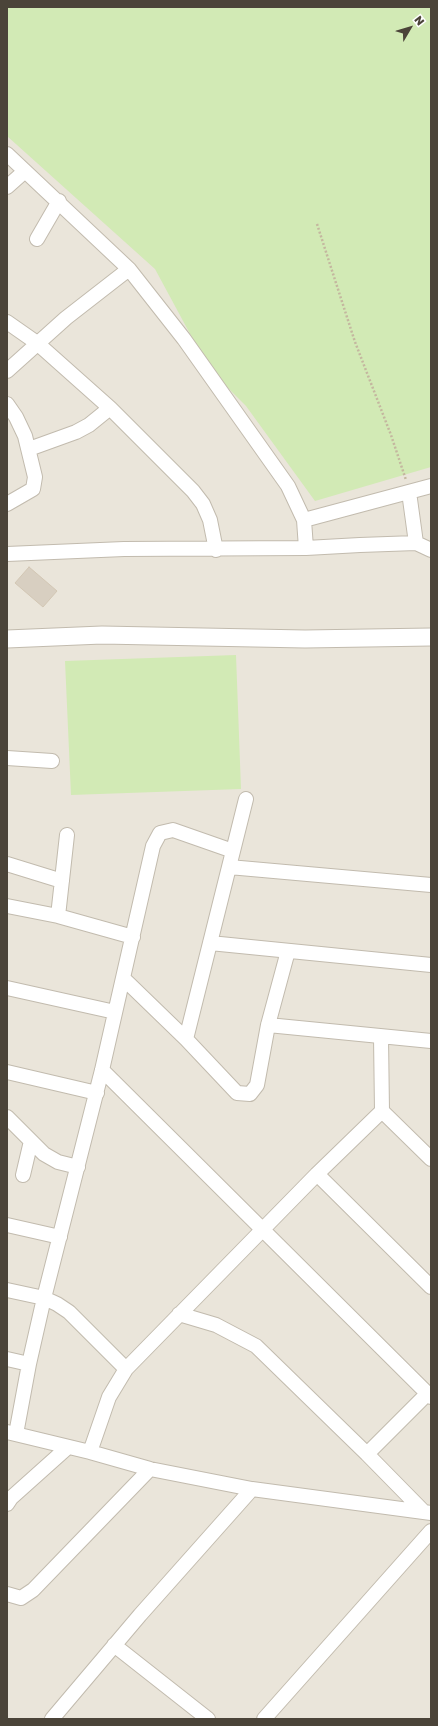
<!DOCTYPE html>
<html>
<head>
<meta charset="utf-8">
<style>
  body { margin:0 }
  #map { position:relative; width:438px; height:1726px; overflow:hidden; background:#f6f3ec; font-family:"Golos Text",sans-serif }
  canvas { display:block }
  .frame { position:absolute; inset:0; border:8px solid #4b4439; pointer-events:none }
  .north { position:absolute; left:390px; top:8px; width:40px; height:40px; -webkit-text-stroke:3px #fff; paint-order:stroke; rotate:52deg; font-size:11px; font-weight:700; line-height:16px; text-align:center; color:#4b4439 }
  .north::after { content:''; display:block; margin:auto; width:14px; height:18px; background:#4b4439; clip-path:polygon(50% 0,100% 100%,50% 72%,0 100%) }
</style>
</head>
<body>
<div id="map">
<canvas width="438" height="1726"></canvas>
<div class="frame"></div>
<div class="north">N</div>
</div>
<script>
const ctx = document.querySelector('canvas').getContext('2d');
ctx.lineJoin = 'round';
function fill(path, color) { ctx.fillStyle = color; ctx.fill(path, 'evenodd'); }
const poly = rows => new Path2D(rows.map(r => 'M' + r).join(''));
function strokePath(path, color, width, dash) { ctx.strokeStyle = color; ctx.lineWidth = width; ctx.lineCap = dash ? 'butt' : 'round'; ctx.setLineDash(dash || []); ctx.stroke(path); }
fill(poly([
  [7,7,431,7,431,1719,7,1719]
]), '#eae5da');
fill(poly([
  [7,7,431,7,431,467,315,501,246,406,209,369,155,269,7,136],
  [236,655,241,789,71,795,65,661]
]), '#d2eab5');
const building = poly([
  [29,567,57,591,43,607,15,583,29,567]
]);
fill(building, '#d8cfc1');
strokePath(building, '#d3c7b4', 1);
const minor = poly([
  [7,154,129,269,184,339,288,486,304,520,306,548],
  [7,187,25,171],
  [37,239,59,201],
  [7,322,37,343,110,408,193,491,203,504,210,520,216,550],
  [7,371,66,318,129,269],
  [7,404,16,417,25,436,35,477,33,489,7,504],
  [29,449,76,432,89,425,110,408],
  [409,492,416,543],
  [304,520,431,486],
  [7,554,124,549,306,548,360,545,416,543,431,550],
  [7,758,52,761],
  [7,864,62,881],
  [229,867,431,885],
  [7,906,58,916,133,937],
  [58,916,67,835],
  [210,943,431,965],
  [123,978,186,1039,237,1093,250,1094,257,1085,268,1025,288,951],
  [7,988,115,1012],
  [268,1025,431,1041],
  [381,1037,382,1111,431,1159],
  [186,1039,246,799],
  [102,1070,431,1397],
  [7,1072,97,1093],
  [7,1117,44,1154,58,1162,78,1167],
  [317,1174,431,1287],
  [23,1175,31,1141],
  [7,1225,60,1237],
  [7,1290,44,1298,57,1304,69,1312,126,1369],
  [179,1314,216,1325,256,1346,367,1454,423,1511],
  [7,1359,29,1364],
  [7,1432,90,1452,150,1469,252,1489,431,1513],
  [16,1434,29,1364,44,1298,102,1070,153,846,160,833,173,830,233,851],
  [90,1452,109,1397,126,1369,317,1174,382,1111],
  [367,1454,427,1394],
  [7,1504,11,1498,68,1447],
  [7,1594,21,1598,33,1590,150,1469],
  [114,1645,208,1719],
  [52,1719,140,1615,252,1489],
  [264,1719,431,1531]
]);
const tertiary = poly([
  [7,639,102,635,305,639,431,637]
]);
strokePath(minor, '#c2bbae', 16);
strokePath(tertiary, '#c2bbae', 19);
strokePath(poly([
  [317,224,355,342,391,435,406,480]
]), '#c4b79f', 2.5, [2, 2]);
strokePath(minor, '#fff', 14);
strokePath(tertiary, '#fff', 17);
</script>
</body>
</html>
